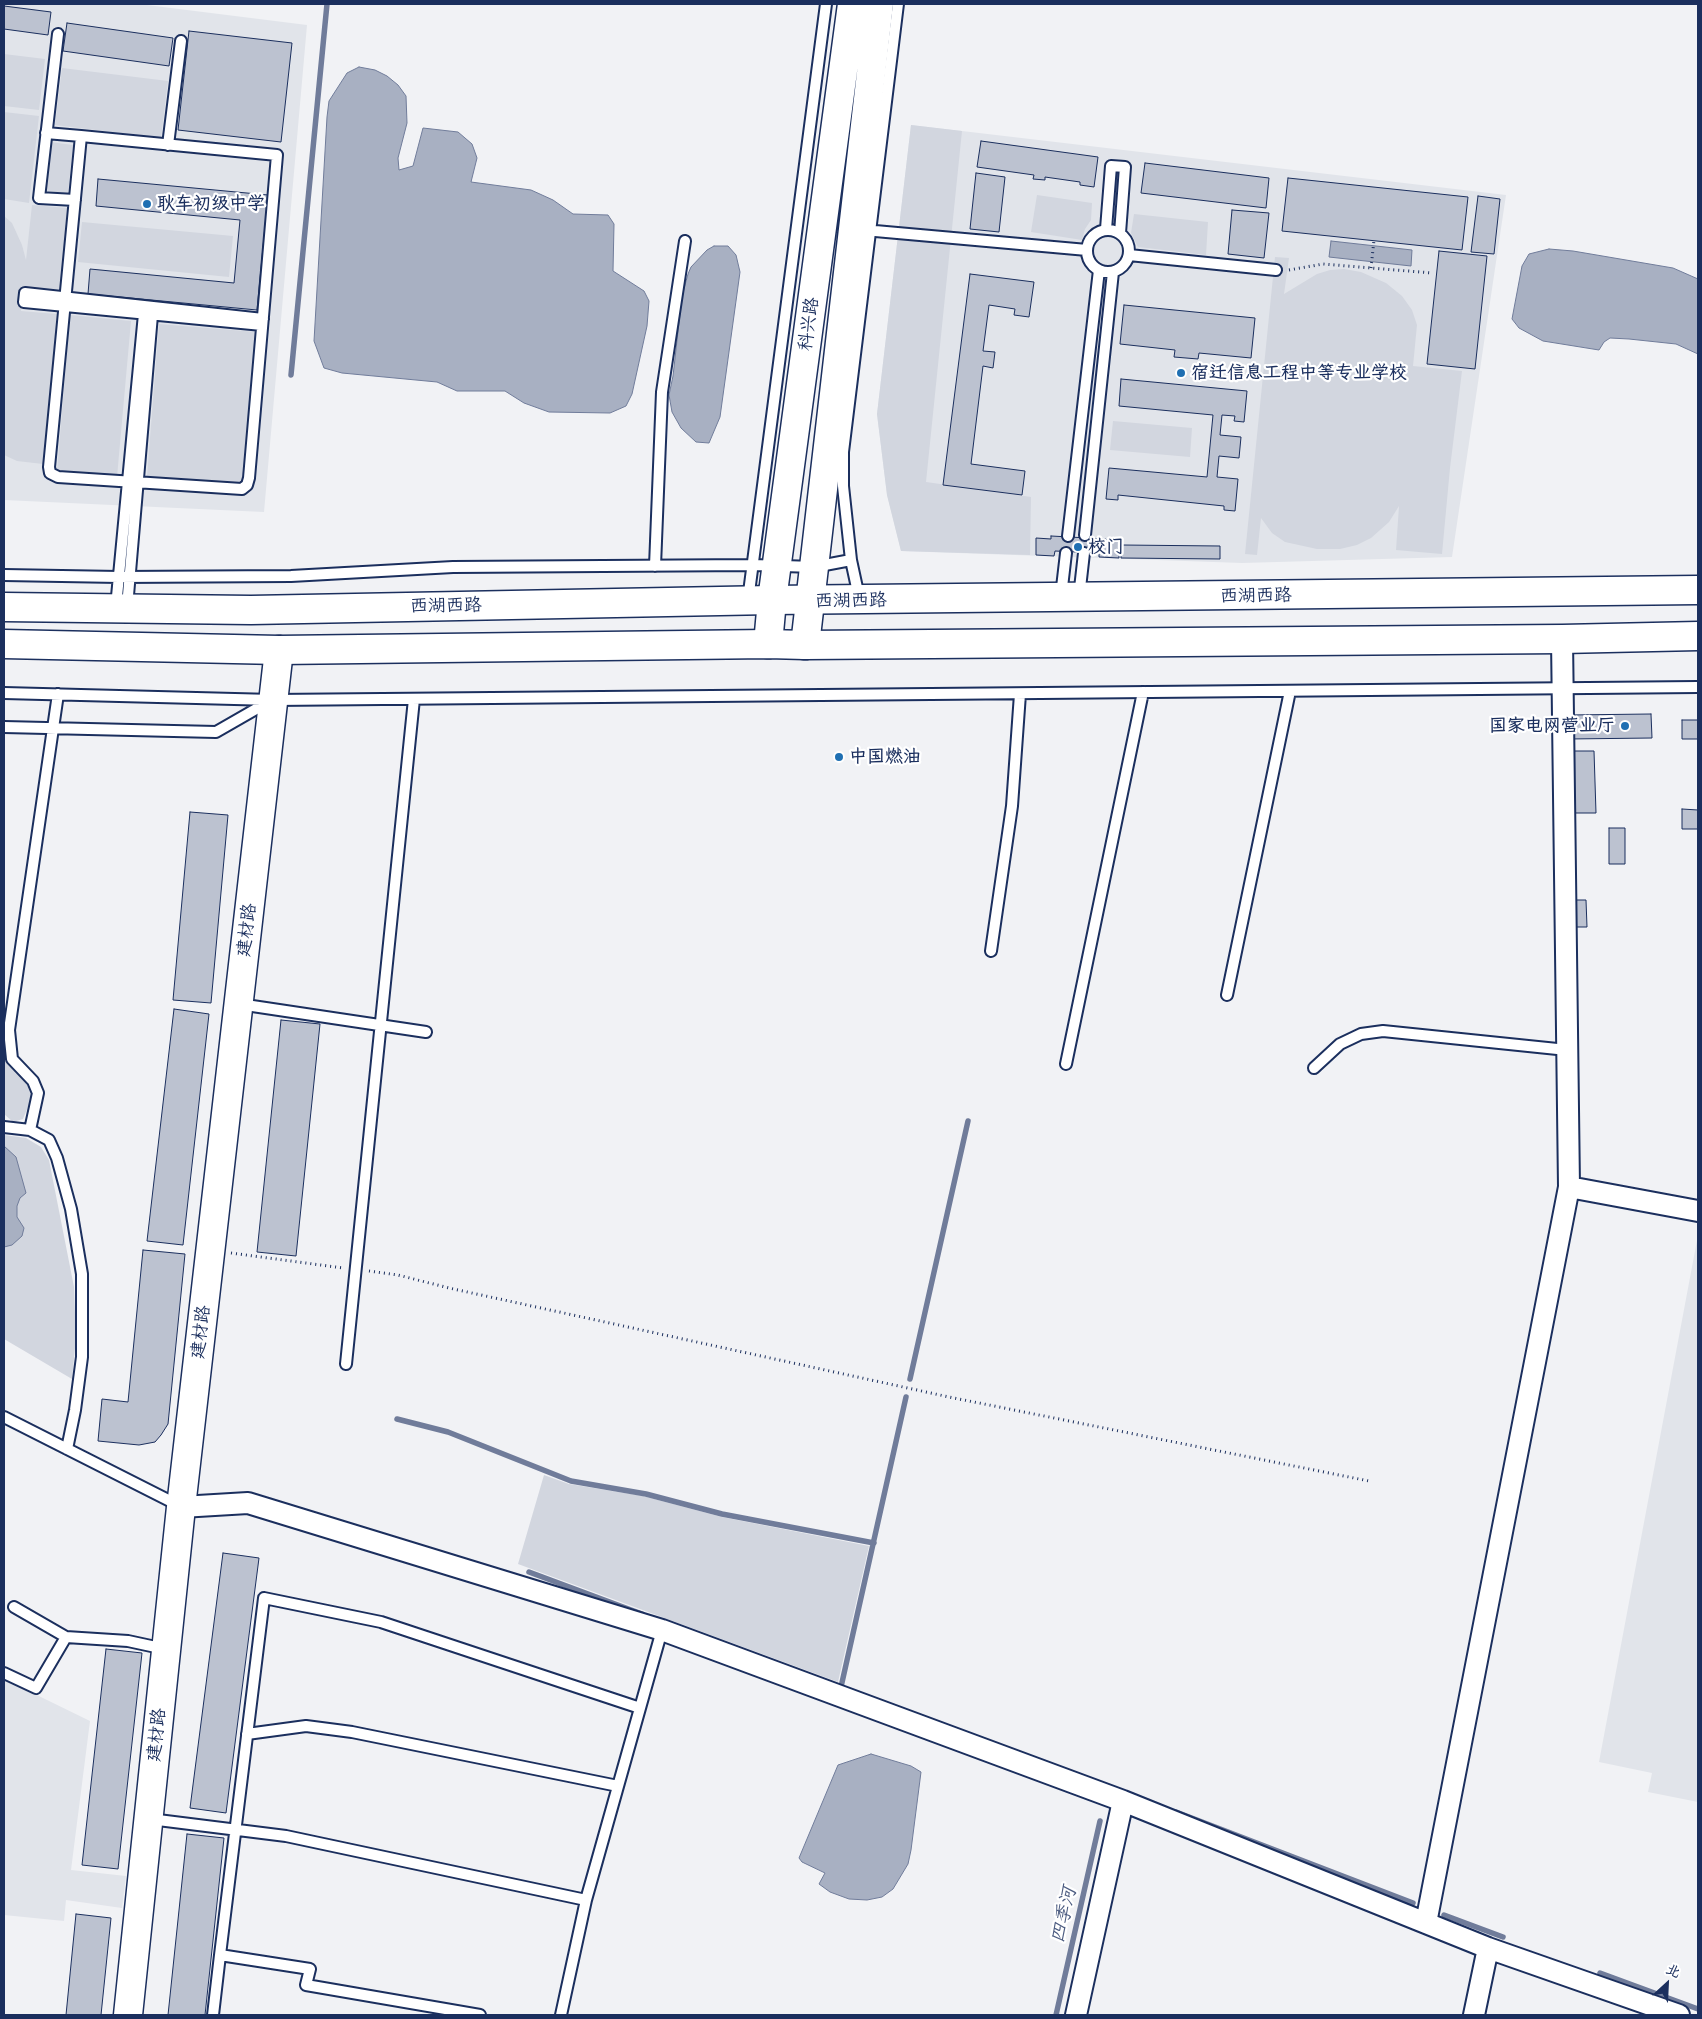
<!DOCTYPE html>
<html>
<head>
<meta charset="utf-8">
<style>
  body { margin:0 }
  #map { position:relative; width:1702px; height:2019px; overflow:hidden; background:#f1f2f5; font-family:"Playpen Sans","LXGW WenKai TC",sans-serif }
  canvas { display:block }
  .frame { position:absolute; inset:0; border:5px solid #1b2f5e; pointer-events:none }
  .north { position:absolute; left:1642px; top:1959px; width:50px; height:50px; -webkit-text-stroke:4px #fff; paint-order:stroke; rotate:25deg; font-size:14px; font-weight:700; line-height:20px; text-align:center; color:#1b2f5e }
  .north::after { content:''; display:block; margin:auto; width:18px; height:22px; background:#1b2f5e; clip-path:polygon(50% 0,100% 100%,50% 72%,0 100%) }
</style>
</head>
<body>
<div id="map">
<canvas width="1702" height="2019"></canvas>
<div class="frame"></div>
<div class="north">北</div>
</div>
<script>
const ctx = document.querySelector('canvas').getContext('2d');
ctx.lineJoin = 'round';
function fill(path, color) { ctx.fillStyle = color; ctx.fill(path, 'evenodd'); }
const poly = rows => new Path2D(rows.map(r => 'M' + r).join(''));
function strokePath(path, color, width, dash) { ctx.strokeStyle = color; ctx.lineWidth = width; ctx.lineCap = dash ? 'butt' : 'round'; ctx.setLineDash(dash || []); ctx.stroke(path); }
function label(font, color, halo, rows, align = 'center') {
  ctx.font = font + ' "Playpen Sans","LXGW WenKai TC",sans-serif'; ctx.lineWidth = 4.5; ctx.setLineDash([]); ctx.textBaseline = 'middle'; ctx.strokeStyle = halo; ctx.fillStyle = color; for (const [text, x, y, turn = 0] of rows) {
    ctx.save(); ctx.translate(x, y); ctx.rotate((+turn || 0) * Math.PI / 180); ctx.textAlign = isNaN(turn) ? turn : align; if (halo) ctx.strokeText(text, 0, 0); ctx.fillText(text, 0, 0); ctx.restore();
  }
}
fill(poly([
  [4,4,139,4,307,25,264,512,4,500],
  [911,125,1506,195,1452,557,1242,563,901,551,887,495,877,414],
  [1698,1235,1698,1802,1648,1792,1652,1773,1599,1762],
  [4,1679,90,1721,71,1870,126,1876,122,1908,66,1900,64,1921,4,1915]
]), '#e1e4ea');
fill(poly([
  [4,54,45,59,39,110,4,106],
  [62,68,168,81,161,138,55,125],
  [4,112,39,116,29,203,4,199],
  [911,125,962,131,926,482,1031,497,1030,555,901,551,887,495,877,414],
  [50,142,73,145,68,193,46,191],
  [1037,195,1092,203,1091,220,1085,229,1082,240,1031,232],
  [32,205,67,208,60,291,23,289,21,311,57,314,43,464,17,461,4,455,4,216,12,223,22,245,26,260],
  [1134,214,1208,222,1206,255,1138,247,1131,233],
  [82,222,233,236,229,277,78,262],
  [1275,257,1289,258,1284,294,1317,274,1330,270,1344,269,1361,272,1386,283,1402,296,1412,310,1417,325,1413,366,1462,371,1450,468,1442,554,1396,550,1399,506,1389,522,1371,538,1357,545,1340,549,1317,549,1285,542,1272,533,1261,518,1257,555,1245,554],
  [70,315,131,321,117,477,57,472],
  [159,324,256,332,242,483,147,476],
  [1113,421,1192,428,1190,457,1110,450],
  [4,1048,5,1055,26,1082,32,1097,23,1119,13,1122,4,1114],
  [4,1135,26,1138,41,1147,49,1160,74,1287,76,1338,72,1379,4,1339],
  [544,1475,569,1484,643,1496,722,1517,869,1546,838,1682,518,1564]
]), '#d2d6df');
const water = poly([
  [359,67,375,70,387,76,398,85,406,96,407,123,398,158,399,170,413,166,423,128,458,132,472,144,477,158,471,182,531,190,553,200,573,214,608,215,614,224,613,271,644,291,649,301,647,326,632,394,626,406,610,413,549,412,524,403,505,391,457,391,437,382,342,373,324,368,314,341,327,117,329,101,347,73,359,67],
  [1331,241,1412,250,1411,266,1329,257,1331,241],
  [714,246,728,246,736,255,740,272,720,417,709,443,696,442,681,428,672,412,669,395,673,376,682,296,688,274,691,267,707,250,714,246],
  [1549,249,1573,251,1673,268,1698,279,1698,354,1676,344,1629,339,1610,338,1604,342,1599,350,1543,341,1519,328,1512,319,1522,266,1529,254,1549,249],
  [4,1146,16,1157,26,1193,20,1198,17,1206,17,1217,24,1228,22,1236,12,1245,4,1247,4,1146],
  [871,1754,911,1766,921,1772,911,1850,908,1864,893,1889,882,1897,867,1900,849,1899,830,1892,819,1884,825,1873,802,1862,799,1858,838,1765,871,1754]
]);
fill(water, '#a8b0c2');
strokePath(water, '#707c9a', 1);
strokePath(poly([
  [291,375,327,4],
  [910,1379,968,1121],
  [397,1419,448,1432,571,1481,646,1494,722,1514,874,1543],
  [529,1572,642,1614],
  [841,1687,906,1397],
  [1176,1812,1413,1903],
  [1444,1915,1503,1937],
  [1600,1973,1698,2009],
  [1056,2015,1100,1821]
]), '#707c9a', 5.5);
const building = poly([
  [4,6,51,12,48,35,4,29,4,6],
  [67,23,173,38,169,66,63,51,67,23],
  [189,31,292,43,281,142,178,130,189,31],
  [981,141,1098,157,1094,187,1080,185,1080,182,1045,177,1045,180,1033,179,1034,175,977,167,981,141],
  [1145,163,1269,178,1266,208,1141,193,1145,163],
  [976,173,1005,177,999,232,970,229,976,173],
  [1288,178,1468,197,1462,250,1282,231,1288,178],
  [98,179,268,195,257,310,88,294,90,269,234,283,240,220,96,206,98,179],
  [1478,196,1500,199,1494,254,1471,252,1478,196],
  [1232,210,1269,213,1264,258,1228,254,1232,210],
  [1439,251,1487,256,1475,369,1427,364,1439,251],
  [970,274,1034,282,1029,317,1014,315,1015,309,989,305,983,351,995,352,993,368,983,366,971,464,1025,471,1022,495,943,485,970,274],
  [1124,305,1255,318,1251,358,1199,353,1198,359,1174,357,1175,350,1120,344,1124,305],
  [1121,379,1247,391,1244,422,1234,421,1235,416,1222,415,1220,435,1241,437,1239,458,1219,456,1217,477,1238,479,1235,511,1224,510,1224,506,1118,495,1118,500,1106,499,1109,468,1207,477,1213,415,1119,406,1121,379],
  [1051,536,1106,539,1106,542,1119,542,1119,558,1099,557,1099,553,1055,551,1054,556,1036,555,1036,538,1051,539,1051,536],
  [1121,545,1220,546,1220,559,1121,558,1121,545],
  [1651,714,1652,738,1568,739,1568,715,1651,714],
  [1682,720,1698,720,1698,739,1682,739,1682,720],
  [1568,751,1594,751,1596,813,1570,813,1568,751],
  [1682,809,1698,810,1698,829,1682,829,1682,809],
  [190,812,228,815,211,1003,173,1000,190,812],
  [1609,828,1625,828,1625,864,1609,864,1609,828],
  [1571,900,1586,900,1587,927,1571,927,1571,900],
  [174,1009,209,1014,183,1245,147,1241,174,1009],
  [281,1020,320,1024,296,1256,257,1252,281,1020],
  [143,1250,185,1254,168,1424,161,1435,155,1442,139,1445,98,1441,102,1399,128,1402,143,1250],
  [223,1553,259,1558,226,1813,190,1808,223,1553],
  [106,1649,142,1653,118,1869,82,1865,106,1649],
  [187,1834,224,1838,205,2015,168,2015,187,1834],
  [76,1914,111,1918,101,2015,66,2015,76,1914]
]);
fill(building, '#bcc2d0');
strokePath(building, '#1b2f5e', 1);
const lane = poly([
  [58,34,39,198,75,200],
  [46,133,81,136],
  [81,136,277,155,249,478,247,485,242,489,58,477,50,473,49,467,81,136],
  [168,145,181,41],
  [1106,229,1111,166,1125,167,1120,233],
  '1087 251a21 21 0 1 1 42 0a21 21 0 1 1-42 0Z',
  [864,230,1087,250],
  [1129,255,1276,270],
  [262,325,24,302,25,293,263,319],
  [1085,535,1113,272],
  [1068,536,1099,270],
  [655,566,662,392,685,241],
  [4,575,119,577,291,576,453,567,753,565,814,567,851,560],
  [1061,596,1066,553],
  [859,597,851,560,843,486,843,452,898,4],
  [1079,597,1084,553],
  [748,600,826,4],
  [116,607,144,314,147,309],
  [127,607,152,315,150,308],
  [4,693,273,700,1698,687],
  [4,727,216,732,270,701],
  [991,951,1012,806,1020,694],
  [1227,995,1290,691],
  [239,1004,426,1032],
  [1066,1064,1143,692],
  [1314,1068,1340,1044,1361,1034,1383,1031,1567,1050],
  [4,1127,30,1130,49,1140,57,1158,71,1209,82,1274,82,1357,75,1410,67,1449],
  [30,1130,38,1093,33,1081,12,1059,9,1030,58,694],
  [346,1364,414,699],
  [4,1417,180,1506],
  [14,1607,66,1637],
  [4,1673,36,1688,66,1637,128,1641,165,1649],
  [247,1734,306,1726,352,1732,618,1786],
  [150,1819,286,1836,586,1900],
  [213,2015,220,1955],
  [480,2015,306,1985,310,1969,220,1955,264,1598,381,1622,640,1708],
  [561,2015,586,1900,662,1630]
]);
const street = poly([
  [1569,1187,1698,1211],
  [181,1507,248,1503,662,1630,1123,1801,1488,1948,1679,2015],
  [1426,1923,1569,1187,1562,639],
  [1076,2015,1123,1801],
  [1474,2015,1488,1948]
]);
const secondary = poly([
  [768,644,772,600,852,4],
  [805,645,879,4],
  [128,2015,181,1507,279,650]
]);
const primary = poly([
  [4,607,251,610,772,600,1698,590],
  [4,644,279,650,768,644,805,645,1562,639,1698,636]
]);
strokePath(lane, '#1b2f5e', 14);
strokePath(street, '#1b2f5e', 24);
strokePath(secondary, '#1b2f5e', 31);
strokePath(primary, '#1b2f5e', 31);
strokePath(poly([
  [1371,268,1374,240],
  [1289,270,1323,264,1432,273],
  [231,1253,343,1268],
  [369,1271,398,1275,449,1288,949,1397,1369,1481]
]), '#1b2f5e', 3, [1, 4]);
strokePath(lane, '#fff', 10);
strokePath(street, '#fff', 20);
strokePath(secondary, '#fff', 28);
strokePath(primary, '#fff', 28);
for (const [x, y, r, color] of [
  [147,204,5,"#1f6fb2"],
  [1181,373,5,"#1f6fb2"],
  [1078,547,5,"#1f6fb2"],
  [1625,726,5,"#1f6fb2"],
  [839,757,5,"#1f6fb2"]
]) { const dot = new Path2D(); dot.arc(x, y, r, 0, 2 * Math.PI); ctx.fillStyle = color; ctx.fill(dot); strokePath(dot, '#fff', 2); }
label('bold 18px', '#1b2f5e', '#fff', [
  ["耿车初级中学",157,204],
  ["宿迁信息工程中等专业学校",1191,373],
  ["校门",1088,547],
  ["国家电网营业厅",1615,726,"right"],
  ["中国燃油",849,757]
], 'left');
label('18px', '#1b2f5e', '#fff', [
  ["科兴路",809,324,-82],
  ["西湖西路",1256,596,-1],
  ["西湖西路",851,601,-1],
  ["西湖西路",446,606,-1],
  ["建材路",247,930,-83],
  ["建材路",201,1332,-83],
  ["建材路",157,1735,-84]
]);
label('italic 19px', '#4c5c81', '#fff', [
  ["四季河",1064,1915,-77]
]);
</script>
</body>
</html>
